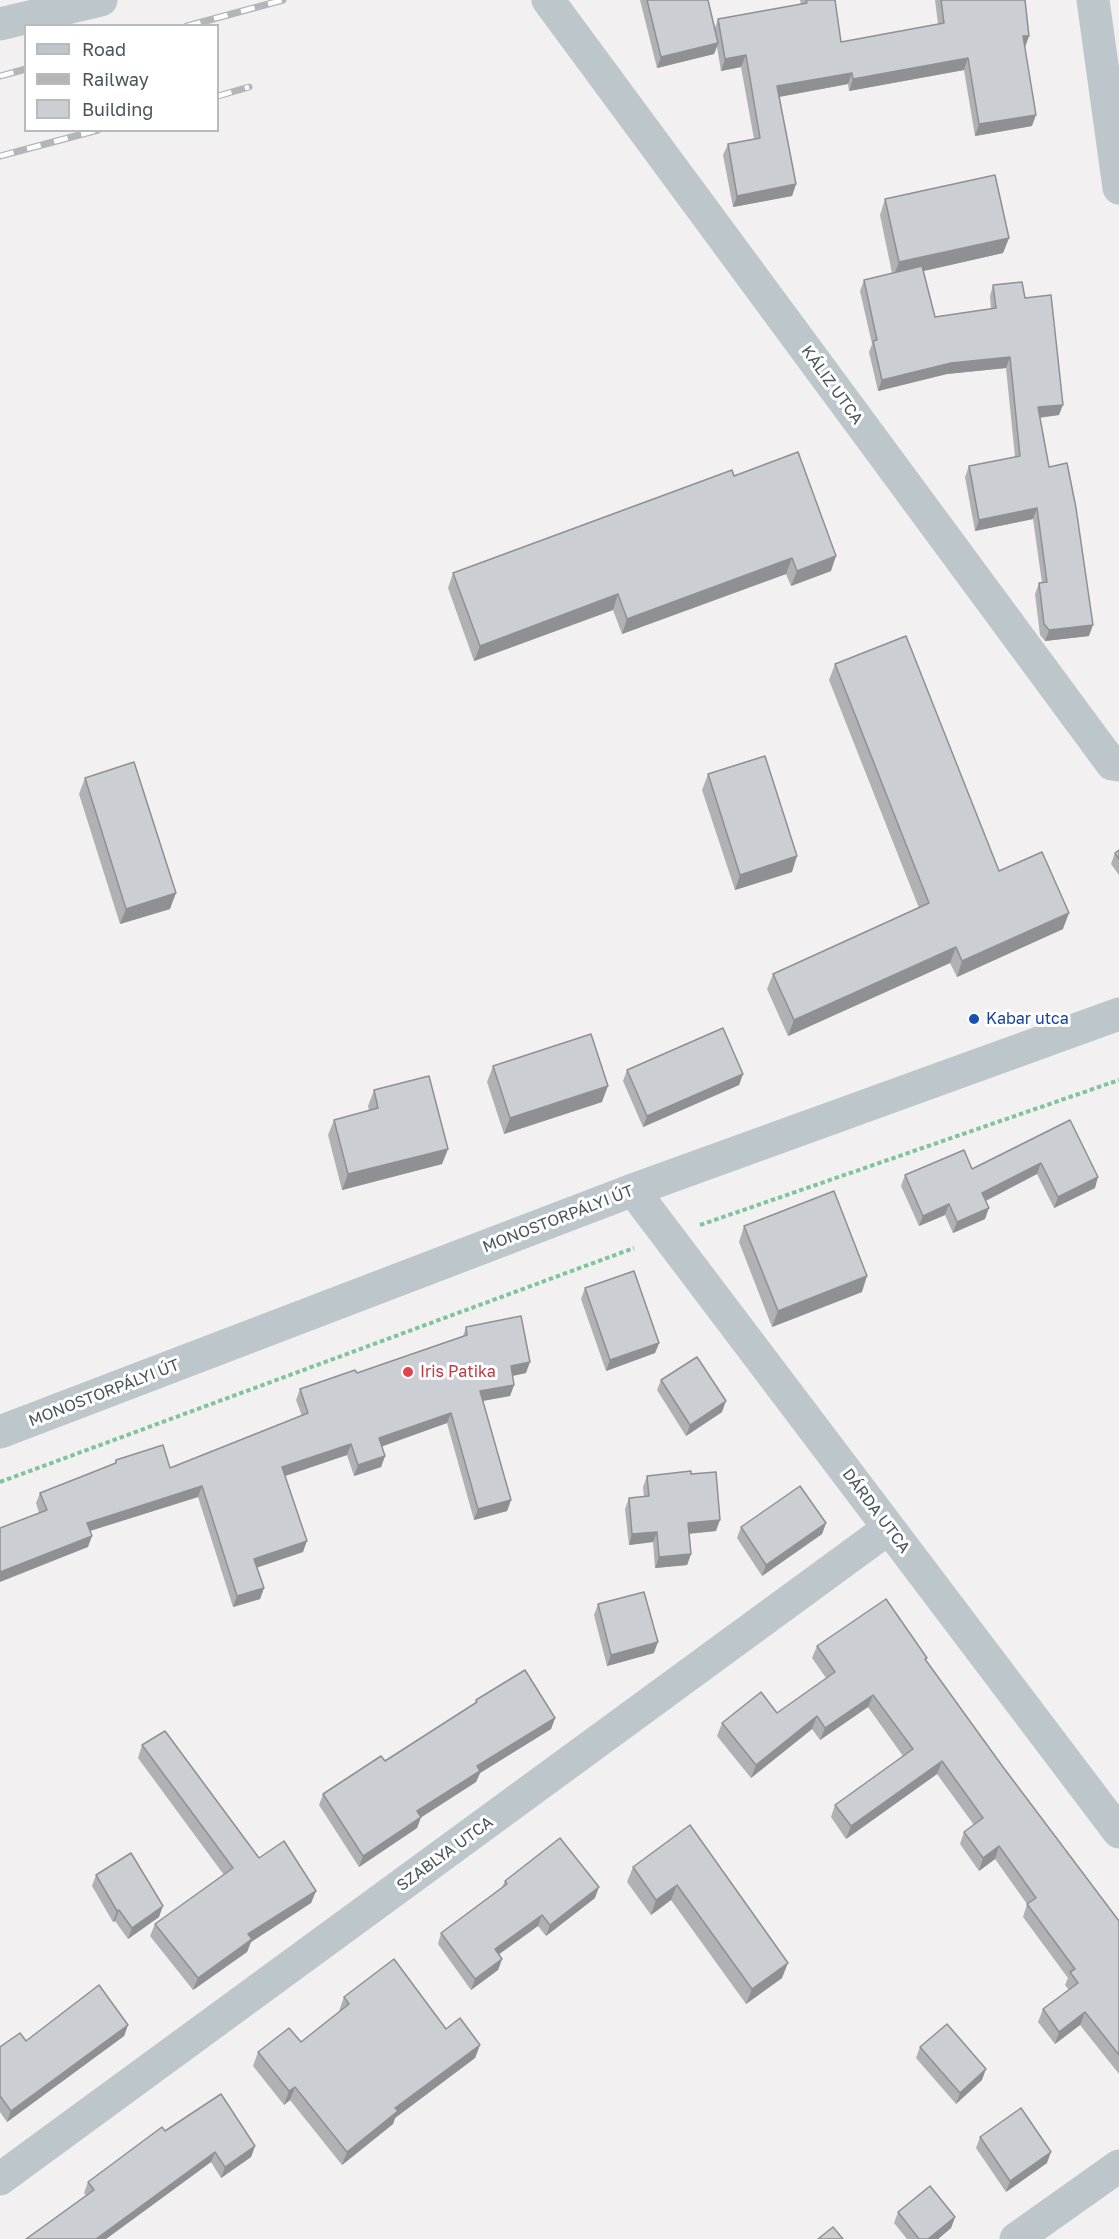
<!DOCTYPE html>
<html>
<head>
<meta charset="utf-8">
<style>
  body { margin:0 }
  #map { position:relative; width:1119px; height:2239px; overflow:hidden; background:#f2f0f0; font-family:"Golos Text",sans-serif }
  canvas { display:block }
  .legend { position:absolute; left:24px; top:24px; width:195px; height:108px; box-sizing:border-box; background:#fff; border:2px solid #b7bbbd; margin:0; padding:8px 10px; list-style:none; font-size:18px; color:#4a555b }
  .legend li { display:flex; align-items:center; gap:12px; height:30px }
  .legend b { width:30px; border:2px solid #b7bbbd }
</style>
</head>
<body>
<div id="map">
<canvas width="1119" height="2239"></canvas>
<ul class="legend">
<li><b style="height:8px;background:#bdc6cb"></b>Road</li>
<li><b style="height:8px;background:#b3b6b9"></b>Railway</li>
<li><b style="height:16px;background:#cbced2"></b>Building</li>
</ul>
</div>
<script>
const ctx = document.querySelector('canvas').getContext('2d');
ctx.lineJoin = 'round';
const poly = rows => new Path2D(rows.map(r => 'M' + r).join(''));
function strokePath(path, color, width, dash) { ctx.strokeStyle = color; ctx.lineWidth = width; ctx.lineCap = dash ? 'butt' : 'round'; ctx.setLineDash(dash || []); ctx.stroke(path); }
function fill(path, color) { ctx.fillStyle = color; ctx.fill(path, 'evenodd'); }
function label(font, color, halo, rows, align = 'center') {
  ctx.font = font + ' "Golos Text",sans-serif'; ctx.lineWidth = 6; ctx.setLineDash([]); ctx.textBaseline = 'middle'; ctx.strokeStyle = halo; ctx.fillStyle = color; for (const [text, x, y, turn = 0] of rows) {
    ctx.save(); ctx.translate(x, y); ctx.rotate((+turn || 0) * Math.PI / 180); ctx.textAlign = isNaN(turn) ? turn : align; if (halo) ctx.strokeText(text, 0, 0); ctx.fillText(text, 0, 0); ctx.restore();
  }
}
strokePath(poly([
  [700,1225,1119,1080],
  [0,1482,634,1248]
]), '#80c49a', 4, [4.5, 3]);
strokePath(poly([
  [548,0,1112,764,1119,765],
  [1093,0,1119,188],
  [0,24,101,0],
  [633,1190,1119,1832],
  [0,2179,889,1528],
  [1016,2239,1119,2166]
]), '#bdc6cb', 33);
strokePath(poly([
  [0,1432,633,1190,1119,1014]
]), '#bdc6cb', 33);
const rail = poly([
  [187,26,283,0],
  [0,76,26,69],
  [218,96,249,87],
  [0,156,98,130]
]);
strokePath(rail, '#b3b6b9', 7);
strokePath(rail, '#fff', 4.5, [14]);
fill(poly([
  [640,0,708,0,715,28,718,19,801,4,800,0,835,0,841,42,938,24,935,0,1025,0,1029,36,1025,47,1032,126,975,136,964,70,849,91,848,84,779,97,796,184,792,196,733,207,723,155,728,144,754,139,741,67,721,71,717,47,714,54,657,68],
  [885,199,1009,238,1003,253,923,271,935,317,991,309,990,296,993,285,1025,298,1059,415,1040,418,1049,467,1089,636,1045,641,1040,635,1035,594,1039,583,1042,583,1033,519,975,531,965,477,969,466,1015,457,1006,368,947,374,878,391,869,352,872,344,860,291,864,280,892,273,880,215],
  [734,476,831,571,791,586,786,574,622,634,613,610,474,661,448,588,453,573],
  [835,664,999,871,1063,929,957,977,950,963,788,1036,767,989,773,974,919,908,829,680],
  [708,774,792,872,735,890,702,790],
  [85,778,170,909,120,924,79,794],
  [1119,850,1119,875,1111,864,1115,853],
  [493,1066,602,1102,504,1134,487,1082],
  [627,1070,743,1074,739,1085,643,1127,623,1081],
  [374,1090,448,1149,442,1164,342,1190,328,1135,334,1120,369,1111,368,1106],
  [1070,1120,1095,1188,1054,1208,1037,1174,986,1201,985,1219,953,1233,945,1215,919,1226,901,1186,905,1175,972,1169],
  [744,1226,862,1292,772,1327,739,1242],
  [585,1288,659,1343,655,1353,606,1371,581,1299],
  [466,1327,526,1373,512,1376,514,1385,510,1396,483,1401,511,1500,507,1511,474,1520,447,1423,382,1446,385,1456,381,1467,354,1476,347,1455,285,1476,303,1552,257,1567,264,1588,260,1599,233,1607,198,1497,90,1531,88,1547,39,1513,36,1503,40,1493,114,1464,116,1460,170,1468,302,1416,296,1400,300,1389,357,1373,463,1336],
  [661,1380,722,1412,686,1436,657,1390],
  [691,1474,716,1531,689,1534,691,1554,687,1565,655,1568,653,1542,629,1545,625,1509,629,1498,644,1497,643,1487,647,1476],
  [826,1523,822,1534,762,1576,737,1538,741,1527],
  [598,1604,654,1653,607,1666,594,1615],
  [817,1646,926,1661,1003,1767,1119,1921,1119,2074,1080,2025,1055,2044,1038,2022,1043,2009,1069,1990,1065,1985,1068,1978,1023,1917,1027,1904,995,1859,979,1871,960,1844,964,1832,974,1825,937,1774,846,1839,831,1817,835,1805,903,1756,868,1707,820,1740,812,1729,751,1778,717,1736,722,1723,777,1713,826,1678,812,1658],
  [476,1700,555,1718,551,1729,480,1773,476,1782,421,1817,417,1828,359,1867,319,1805,323,1794,385,1761,475,1703],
  [142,1745,259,1858,316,1891,311,1903,251,1942,247,1952,193,1990,150,1936,155,1924,224,1875,138,1758],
  [690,1825,782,1978,746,2004,671,1900,651,1915,627,1882,633,1867],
  [96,1875,159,1917,128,1939,115,1921,113,1922,92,1886],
  [505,1881,595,1898,546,1936,538,1926,499,1954,502,1959,498,1970,471,1990,438,1944,441,1933,502,1887],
  [344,1997,446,2029,480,2045,475,2058,395,2118,393,2124,342,2165,290,2100,284,2105,253,2066,258,2052,301,2042,340,2011,339,2011],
  [128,2025,124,2036,7,2122,0,2112,0,2047,26,2041],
  [920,2047,982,2080,956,2104,916,2058],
  [165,2131,255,2146,251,2157,221,2178,211,2162,106,2239,26,2239,86,2195,84,2193,88,2182],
  [980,2137,1047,2163,1006,2192,976,2148],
  [898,2212,955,2217,951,2228,938,2239,907,2239,894,2223]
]), '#afb1b5');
fill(poly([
  [1023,36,1029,36,1025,47,1019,48],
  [718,43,714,54,657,68,661,57],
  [746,55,741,67,721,71,725,59],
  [968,58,964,70,849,91,853,79],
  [852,73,848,84,773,98,777,86],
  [1036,115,1032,126,975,136,979,124],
  [796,184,792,196,733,207,737,196],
  [1009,238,1003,253,893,278,899,262],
  [1010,357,1006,368,947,374,878,391,882,380,951,363],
  [1063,405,1059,415,1034,418,1038,407],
  [1037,508,1033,519,975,531,979,520],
  [836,556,831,571,791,586,797,571],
  [792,558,786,574,622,634,627,619],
  [618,594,613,610,474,661,480,646],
  [1093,625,1089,636,1045,641,1049,630],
  [797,856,792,872,735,890,740,875],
  [176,893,170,909,120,924,126,909],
  [1069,913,1063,929,957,977,962,961],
  [956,947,950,963,788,1036,794,1020],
  [743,1074,739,1085,643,1127,647,1116],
  [608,1086,602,1102,504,1134,510,1118],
  [448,1149,442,1164,342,1190,348,1174],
  [1041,1163,1037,1174,979,1204,982,1193],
  [1098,1177,1095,1188,1054,1208,1058,1197],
  [949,1204,945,1215,919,1226,923,1216],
  [989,1208,985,1219,953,1233,957,1222],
  [867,1276,862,1292,772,1327,778,1311],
  [659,1343,655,1353,606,1371,610,1360],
  [530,1362,526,1373,507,1377,511,1366],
  [514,1385,510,1396,476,1402,480,1391],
  [726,1401,722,1412,686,1436,690,1425],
  [451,1413,447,1423,375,1449,379,1438],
  [351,1444,347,1455,279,1478,282,1467],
  [385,1456,381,1467,354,1476,358,1465],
  [202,1486,198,1497,83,1533,87,1523],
  [511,1500,507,1511,474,1520,478,1509],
  [720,1520,716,1531,684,1534,688,1523],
  [826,1523,822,1534,762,1576,766,1565],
  [657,1532,653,1542,629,1545,632,1534],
  [92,1536,88,1547,0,1582,0,1572],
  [307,1541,303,1552,250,1570,254,1559],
  [691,1554,687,1565,655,1568,659,1557],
  [264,1588,260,1599,233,1607,237,1596],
  [658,1642,654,1653,607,1666,611,1655],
  [873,1695,868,1707,820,1740,825,1728],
  [817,1716,812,1729,751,1778,756,1765],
  [555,1718,551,1729,480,1773,476,1782,414,1822,417,1811,477,1766],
  [942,1761,937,1774,846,1839,851,1826],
  [421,1817,417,1828,359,1867,363,1856],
  [999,1846,995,1859,979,1871,983,1858],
  [677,1885,671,1900,651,1915,656,1900],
  [599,1887,595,1898,546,1936,550,1925],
  [316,1891,311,1903,251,1942,247,1952,193,1990,198,1978,248,1934],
  [163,1906,159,1917,128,1939,132,1928],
  [119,1910,115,1921,113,1922,117,1911],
  [542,1915,538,1926,491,1960,495,1949],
  [502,1959,498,1970,471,1990,475,1979],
  [788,1963,782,1978,746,2004,752,1989],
  [1085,2012,1080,2025,1055,2044,1059,2032],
  [128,2025,124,2036,7,2122,11,2111],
  [480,2045,475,2058,395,2118,393,2124,342,2165,347,2152,395,2108],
  [986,2069,982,2080,956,2104,960,2093],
  [295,2087,290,2100,284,2105,289,2091],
  [255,2146,251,2157,221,2178,225,2167],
  [215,2152,211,2162,106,2239,96,2239],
  [1051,2152,1047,2163,1006,2192,1010,2181],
  [955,2217,951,2228,938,2239,928,2239]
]), '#8e9093');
const building = poly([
  [647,0,708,0,718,43,661,57,647,0],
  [806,0,835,0,841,42,944,23,941,0,1025,0,1029,36,1023,36,1036,115,979,124,968,58,853,79,852,73,777,86,796,184,737,196,728,144,760,138,746,55,725,59,718,19,807,3,806,0],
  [995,175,1009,238,899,262,885,199,995,175],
  [922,266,935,317,996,308,993,285,1022,282,1025,298,1051,295,1063,405,1038,407,1049,467,1067,463,1076,508,1093,625,1049,630,1044,624,1039,583,1047,582,1037,508,979,520,969,466,1020,456,1010,357,951,363,882,380,873,341,877,340,864,280,922,266],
  [798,452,836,556,797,571,792,558,627,619,618,594,480,646,453,573,732,470,734,476,798,452],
  [906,636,999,871,1042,852,1069,913,962,961,956,947,794,1020,773,974,929,903,835,664,906,636],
  [765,756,797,856,740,875,708,774,765,756],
  [134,762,176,893,126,909,85,778,134,762],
  [1119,850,1119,859,1115,853,1119,850],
  [723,1028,743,1074,647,1116,627,1070,723,1028],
  [591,1034,608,1086,510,1118,493,1066,591,1034],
  [429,1076,448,1149,348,1174,334,1120,378,1108,374,1090,429,1076],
  [1070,1120,1098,1177,1058,1197,1041,1163,982,1193,989,1208,957,1222,949,1204,923,1216,905,1175,964,1150,972,1169,1070,1120],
  [834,1191,867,1276,778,1311,744,1226,834,1191],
  [634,1271,659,1343,610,1360,585,1288,634,1271],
  [521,1316,530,1362,511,1366,514,1385,480,1391,511,1500,478,1509,451,1413,379,1438,385,1456,358,1465,351,1444,282,1467,307,1541,254,1559,264,1588,237,1596,202,1486,87,1523,92,1536,0,1572,0,1528,47,1510,40,1493,116,1463,116,1460,163,1445,170,1468,308,1413,300,1389,355,1370,357,1373,467,1335,466,1327,521,1316],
  [697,1357,726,1401,690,1425,661,1380,697,1357],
  [691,1471,691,1474,716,1472,720,1520,688,1523,691,1554,659,1557,657,1532,632,1534,629,1498,649,1496,647,1476,691,1471],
  [800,1486,826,1523,766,1565,741,1527,800,1486],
  [644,1592,658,1642,611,1655,598,1604,644,1592],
  [886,1599,927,1658,925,1659,1003,1767,1119,1921,1119,2055,1085,2012,1059,2032,1043,2009,1078,1983,1070,1972,1075,1969,1027,1904,1036,1898,999,1846,983,1858,964,1832,983,1818,942,1761,851,1826,835,1805,913,1749,873,1695,825,1728,817,1716,756,1765,722,1723,761,1692,777,1713,835,1672,817,1646,886,1599],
  [525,1670,555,1718,477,1766,480,1771,417,1811,421,1817,363,1856,323,1794,381,1756,385,1761,477,1702,476,1700,525,1670],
  [165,1731,259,1858,284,1841,316,1891,248,1934,252,1939,198,1978,155,1924,233,1868,142,1745,165,1731],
  [690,1825,788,1963,752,1989,677,1885,656,1900,633,1867,690,1825],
  [560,1838,599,1887,550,1925,542,1915,495,1949,502,1959,475,1979,441,1933,507,1884,505,1881,560,1838],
  [131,1853,163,1906,132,1928,119,1910,117,1911,96,1875,131,1853],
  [394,1959,446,2029,460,2018,480,2045,395,2108,398,2111,347,2152,295,2087,289,2091,258,2052,289,2028,301,2042,349,2004,344,1997,394,1959],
  [99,1985,128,2025,11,2111,0,2096,0,2047,20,2033,26,2041,99,1985],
  [947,2024,986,2069,960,2093,920,2047,947,2024],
  [221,2094,255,2146,225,2167,215,2152,96,2239,26,2239,94,2190,88,2182,162,2127,165,2131,221,2094],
  [1021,2108,1051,2152,1010,2181,980,2137,1021,2108],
  [930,2186,955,2217,928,2239,919,2239,898,2212,930,2186],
  [833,2227,843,2239,818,2239,833,2227]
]);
fill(building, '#cbced2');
strokePath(building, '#8e9093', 1.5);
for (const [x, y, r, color] of [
  [974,1019,6,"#1a4fb4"],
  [408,1372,6,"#e0444e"]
]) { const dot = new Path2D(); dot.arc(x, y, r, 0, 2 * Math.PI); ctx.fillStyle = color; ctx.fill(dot); strokePath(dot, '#fff', 2); }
label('16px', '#4a555b', '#fff', [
  ["KÁLIZ UTCA",832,385,54],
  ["MONOSTORPÁLYI ÚT",558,1219,-21],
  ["MONOSTORPÁLYI ÚT",104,1393,-21],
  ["DÁRDA UTCA",876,1511,53],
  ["SZABLYA UTCA",445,1854,-36]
]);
label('16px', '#164399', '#fff', [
  ["Kabar utca",986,1019]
], 'left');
label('16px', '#be3a42', '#fff', [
  ["Iris Patika",420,1372]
], 'left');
</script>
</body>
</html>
